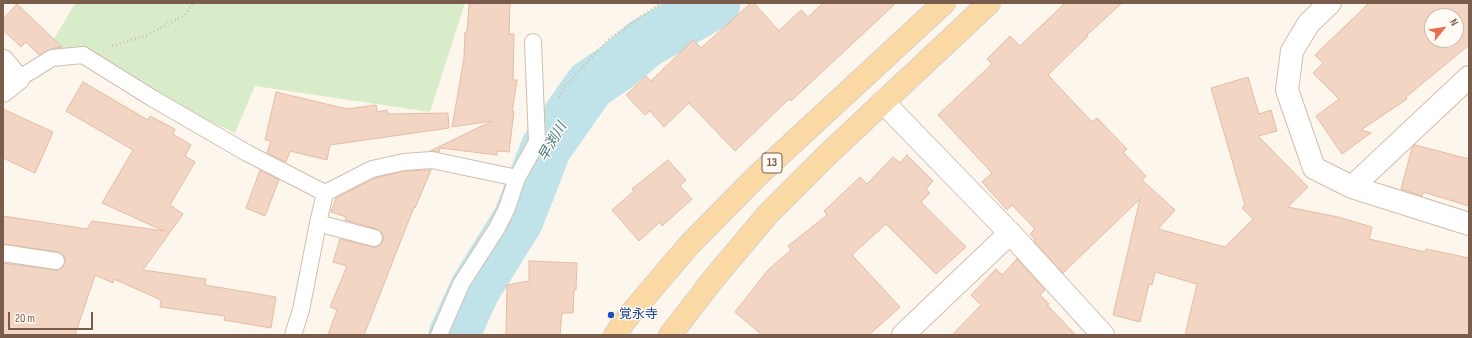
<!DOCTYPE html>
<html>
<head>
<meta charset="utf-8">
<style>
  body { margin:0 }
  #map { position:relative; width:1472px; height:338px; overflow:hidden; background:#fdf6ec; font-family:"Sofia Sans Condensed",sans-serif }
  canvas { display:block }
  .frame { position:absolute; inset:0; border:4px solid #7a5c4d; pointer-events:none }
  .north { position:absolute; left:1424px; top:8px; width:40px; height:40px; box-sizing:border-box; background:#fffaf3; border:1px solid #cabbb1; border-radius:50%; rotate:60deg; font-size:11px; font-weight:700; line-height:16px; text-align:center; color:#7a5c4d }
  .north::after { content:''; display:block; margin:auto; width:14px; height:18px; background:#e76f51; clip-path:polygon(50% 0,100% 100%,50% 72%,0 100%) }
  .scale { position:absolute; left:8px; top:312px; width:85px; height:18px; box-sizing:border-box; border:2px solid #7a5c4d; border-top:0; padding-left:5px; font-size:12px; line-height:14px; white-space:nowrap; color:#7a5c4d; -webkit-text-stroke:3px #fffaf3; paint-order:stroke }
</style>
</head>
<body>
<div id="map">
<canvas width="1472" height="338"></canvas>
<div class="frame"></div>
<div class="north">N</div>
<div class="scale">20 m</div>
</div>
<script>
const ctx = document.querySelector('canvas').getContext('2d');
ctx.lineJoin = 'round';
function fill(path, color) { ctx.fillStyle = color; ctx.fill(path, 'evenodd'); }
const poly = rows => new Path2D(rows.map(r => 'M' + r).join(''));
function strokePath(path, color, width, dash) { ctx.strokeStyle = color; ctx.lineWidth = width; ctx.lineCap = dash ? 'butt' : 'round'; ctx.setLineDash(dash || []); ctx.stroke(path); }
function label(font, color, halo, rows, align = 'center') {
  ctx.font = font + ' "Sofia Sans Condensed","Noto Sans JP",sans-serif'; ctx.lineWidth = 3; ctx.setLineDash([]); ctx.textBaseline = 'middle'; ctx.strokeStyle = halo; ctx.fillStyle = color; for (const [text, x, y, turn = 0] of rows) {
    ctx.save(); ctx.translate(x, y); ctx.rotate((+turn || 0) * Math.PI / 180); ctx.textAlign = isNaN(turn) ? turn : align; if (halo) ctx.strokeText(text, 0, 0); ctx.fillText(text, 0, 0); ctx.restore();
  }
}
fill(poly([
  [75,3,465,3,430,112,255,86,235,133,50,46]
]), '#d8ecc9');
strokePath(poly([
  [454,335,475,289,518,220,546,148,590,85,618,66,645,43,715,3]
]), '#bfe3e8', 51);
const building = poly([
  [476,3,510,3,509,34,514,34,513,80,517,80,512,112,514,111,509,152,497,151,497,155,440,148,439,152,430,151,492,121,452,127,464,58,465,32,467,32,469,4,476,4,476,3],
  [751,3,754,3,779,31,801,10,808,17,823,3,896,3,791,101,789,99,735,151,689,103,664,127,650,111,645,115,626,95,646,76,651,81,693,40,701,48,751,3],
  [1065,3,1122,3,1087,35,1088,36,1048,75,1092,122,1097,118,1127,149,1123,152,1146,176,1142,180,1175,210,1158,229,1225,247,1253,219,1242,208,1245,205,1211,88,1248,77,1259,114,1271,110,1277,131,1258,136,1308,187,1288,207,1338,217,1372,227,1369,239,1425,252,1426,249,1469,258,1469,335,1185,335,1197,284,1155,272,1152,285,1149,284,1140,322,1113,315,1140,199,1063,273,1034,241,1035,240,1030,234,1035,229,1012,205,1007,210,982,182,992,173,938,115,992,64,987,59,1010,36,1020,46,1065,3],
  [1369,3,1469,3,1469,45,1406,97,1407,99,1361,130,1371,133,1342,154,1316,116,1339,99,1313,73,1323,63,1315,55,1369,3],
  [1432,16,1456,16,1456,40,1432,40,1432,16],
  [17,4,62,47,51,49,39,55,26,42,21,47,3,30,3,19,17,4],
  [83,82,148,120,150,116,175,129,173,134,191,145,185,156,195,162,170,205,183,214,143,270,206,279,205,285,276,297,271,328,224,320,225,316,160,307,161,300,114,279,113,283,95,275,75,335,3,335,3,263,55,270,59,270,63,267,65,262,65,258,62,254,58,252,3,244,3,216,87,229,92,221,164,231,102,203,133,150,66,111,83,82],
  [276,92,347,109,376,105,377,112,387,110,388,114,448,113,449,128,330,145,327,160,290,151,286,162,267,153,271,141,265,140,276,92],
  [3,109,53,132,35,173,3,158,3,109],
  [1415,145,1469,159,1469,206,1423,192,1422,196,1401,189,1412,148,1415,145],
  [907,155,933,181,926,189,930,193,921,202,966,247,936,274,886,224,852,255,900,307,869,335,762,335,735,312,768,270,791,250,788,246,827,215,824,211,860,177,867,184,893,157,900,163,907,155],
  [668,160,686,180,680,186,692,199,662,226,660,222,639,241,612,210,634,191,632,189,668,160],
  [260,170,279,180,265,216,246,208,260,170],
  [431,170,415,208,414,207,364,335,328,335,337,310,330,307,347,266,333,262,340,239,372,247,377,247,380,245,383,240,383,235,381,232,377,229,345,220,346,217,331,212,336,198,375,178,405,171,431,170],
  [1017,259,1045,290,1040,295,1049,304,1047,305,1076,335,952,335,981,305,971,295,996,269,1002,275,1017,259],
  [529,261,577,263,576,290,574,290,573,313,562,313,560,335,506,335,507,285,529,281,529,261]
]);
fill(building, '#f3d5c3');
strokePath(building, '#e6bba3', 1);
const service = poly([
  [18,79,52,58,83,55,152,98,247,153,325,193],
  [318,223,325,193,372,169,404,162,432,160,517,178],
  [3,253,56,261],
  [293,335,301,310,318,223,374,238],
  [439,335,461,284,497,228,507,208,517,178,537,142,533,42]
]);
const minor = poly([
  [1330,3,1309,23,1292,51,1287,90,1314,168,1352,187,1469,224],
  [3,61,18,79,3,91],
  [883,102,1010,233,1103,335],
  [1352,187,1469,77],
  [903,335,1010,233]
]);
const primary = poly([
  [615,335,626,319,690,244,757,176,944,3],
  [670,335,715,277,768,214,825,157,989,3]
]);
strokePath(service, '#d1beb0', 18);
strokePath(minor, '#d1beb0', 24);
strokePath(primary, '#dad1cd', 24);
strokePath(poly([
  [112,46,147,35,185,15,193,3],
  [559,97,565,86,610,38,661,3]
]), '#d9b8a5', 2.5, [1, 3]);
strokePath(service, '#fff', 16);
strokePath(minor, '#fff', 22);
strokePath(primary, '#fbd9a5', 22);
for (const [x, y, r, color] of [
  [611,315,4,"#1a4fb4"]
]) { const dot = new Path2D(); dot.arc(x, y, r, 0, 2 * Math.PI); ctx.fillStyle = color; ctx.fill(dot); strokePath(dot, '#fffaf3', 1.5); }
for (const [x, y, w] of [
  [772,163,20]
]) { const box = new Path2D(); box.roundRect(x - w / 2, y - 10, w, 20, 3); ctx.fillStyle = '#fffaf3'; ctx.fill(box); strokePath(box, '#7a5c4d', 1); }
label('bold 12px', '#7a5c4d', null, [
  ["13",772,163]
]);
label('13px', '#164399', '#fffaf3', [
  ["覚永寺",619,315]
], 'left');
label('italic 14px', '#437c86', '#fffaf3', [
  ["早渕川",553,142,-60]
]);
</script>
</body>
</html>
